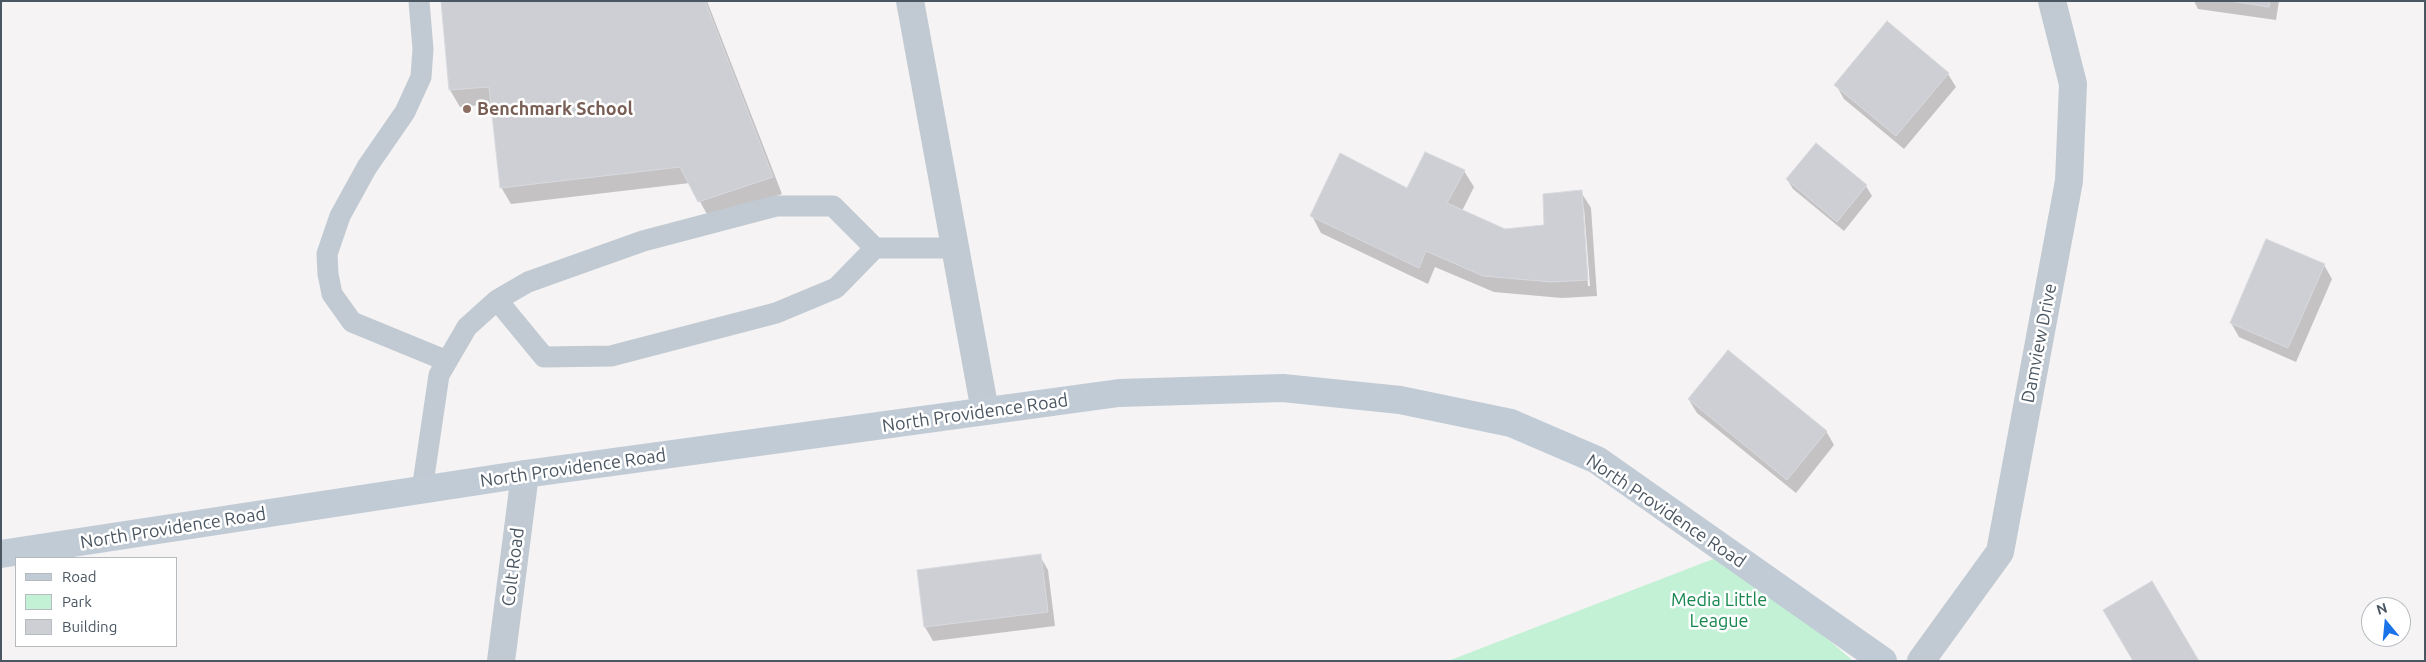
<!DOCTYPE html>
<html>
<head>
<meta charset="utf-8">
<style>
  body { margin:0 }
  #map { position:relative; width:2426px; height:662px; overflow:hidden; background:#f5f3f3; font-family:Ubuntu,sans-serif }
  canvas { display:block }
  .frame { position:absolute; inset:0; border:2px solid #4a5661; pointer-events:none }
  .legend { position:absolute; left:15px; top:557px; width:162px; height:90px; box-sizing:border-box; background:#fff; border:1px solid #b7bbc0; margin:0; padding:6px 9px; list-style:none; font-size:15px; color:#4a5661 }
  .legend li { display:flex; align-items:center; gap:10px; height:25px }
  .legend b { width:25px; border:1px solid #b7bbc0 }
  .north { position:absolute; left:2361px; top:597px; width:50px; height:50px; box-sizing:border-box; background:#fff; border:1px solid #b7bbc0; border-radius:50%; rotate:343deg; font-size:14px; font-weight:700; line-height:20px; text-align:center; color:#4a5661 }
  .north::after { content:''; display:block; margin:auto; width:18px; height:22px; background:#1a73e8; clip-path:polygon(50% 0,100% 100%,50% 72%,0 100%) }
</style>
</head>
<body>
<div id="map">
<canvas width="2426" height="662"></canvas>
<div class="frame"></div>
<ul class="legend">
<li><b style="height:6px;background:#c1cbd6"></b>Road</li>
<li><b style="height:14px;background:#c3f1d5"></b>Park</li>
<li><b style="height:14px;background:#cdcfd5"></b>Building</li>
</ul>
<div class="north">N</div>
</div>
<script>
const ctx = document.querySelector('canvas').getContext('2d');
ctx.lineJoin = 'round';
function fill(path, color) { ctx.fillStyle = color; ctx.fill(path, 'evenodd'); }
const poly = rows => new Path2D(rows.map(r => 'M' + r).join(''));
function strokePath(path, color, width, dash) { ctx.strokeStyle = color; ctx.lineWidth = width; ctx.lineCap = dash ? 'butt' : 'round'; ctx.setLineDash(dash || []); ctx.stroke(path); }
function label(font, color, halo, rows, align = 'center') {
  ctx.font = font + ' Ubuntu,sans-serif'; ctx.lineWidth = 5; ctx.setLineDash([]); ctx.textBaseline = 'middle'; ctx.strokeStyle = halo; ctx.fillStyle = color; for (const [text, x, y, turn = 0] of rows) {
    ctx.save(); ctx.translate(x, y); ctx.rotate((+turn || 0) * Math.PI / 180); ctx.textAlign = isNaN(turn) ? turn : align; if (halo) ctx.strokeText(text, 0, 0); ctx.fillText(text, 0, 0); ctx.restore();
  }
}
fill(poly([
  [1729,553,1853,661,1448,661]
]), '#c3f1d5');
fill(poly([
  [443,1,707,1,782,194,709,218,690,183,511,204,501,187,492,104,460,107,450,90],
  [2194,1,2279,1,2276,20,2198,9],
  [1948,74,1956,87,1904,149,1844,99,1836,85],
  [1816,144,1866,186,1872,196,1844,231,1793,189,1787,179],
  [1464,171,1474,187,1462,211,1505,230,1546,227,1581,192,1591,208,1597,296,1562,298,1494,292,1435,267,1428,284,1321,233,1312,216,1407,190],
  [1582,208,1584,208,1590,286,1588,286],
  [2324,265,2332,279,2296,362,2239,337,2231,323],
  [1689,400,1826,431,1834,445,1796,493,1697,413],
  [1040,556,1048,570,1055,626,933,641,925,627,919,571]
]), '#0003');
const building = poly([
  [441,1,705,1,773,177,698,202,680,167,500,188,489,87,449,90,441,1],
  [2230,1,2270,1,2269,7,2230,1],
  [1887,21,1949,73,1896,136,1834,85,1887,21],
  [1816,143,1867,185,1837,222,1786,179,1816,143],
  [1425,152,1465,170,1447,203,1505,229,1544,225,1543,194,1582,190,1588,280,1551,282,1483,276,1426,251,1419,268,1310,216,1340,153,1407,188,1425,152],
  [2266,239,2325,264,2288,348,2230,323,2266,239],
  [1728,350,1827,431,1787,480,1688,399,1728,350],
  [1041,554,1048,612,924,627,917,570,1041,554],
  [2152,581,2199,661,2133,661,2103,610,2152,581]
]);
fill(building, '#cdcfd5');
strokePath(building, '#d7d9de', 1);
strokePath(poly([
  [419,1,423,49,421,77,405,112,367,167,340,216,327,254,328,274,332,294,352,322,447,361],
  [497,300,544,357,611,356,776,313,836,288,875,248],
  [422,490,439,375,467,327,497,300,528,282,643,241,776,206,833,206,875,248,955,248]
]), '#c1cad2', 21);
strokePath(poly([
  [910,1,985,411],
  [501,661,525,474],
  [1921,661,2000,552,2069,181,2073,84,2052,1]
]), '#c1cad2', 28);
strokePath(poly([
  [1,554,525,474,1119,393,1283,388,1400,400,1511,423,1597,460,1883,661]
]), '#c1cbd6', 28);
for (const [x, y, r, color] of [
  [467,109,5,"#8d6e63"]
]) { const dot = new Path2D(); dot.arc(x, y, r, 0, 2 * Math.PI); ctx.fillStyle = color; ctx.fill(dot); strokePath(dot, '#fff', 2); }
label('bold 18px', '#785e54', '#fff', [
  ["Benchmark School",477,109]
], 'left');
label('18px', '#4a5661', '#fff', [
  ["Damview Drive",2039,343,-79],
  ["North Providence Road",975,413,-8],
  ["North Providence Road",573,468,-8],
  ["North Providence Road",1666,511,34],
  ["North Providence Road",173,528,-9],
  ["Colt Road",513,567,-83]
]);
label('18px', '#17864f', '#fff', [
  ["Media Little",1719,600],
  ["League",1719,621]
]);
</script>
</body>
</html>
